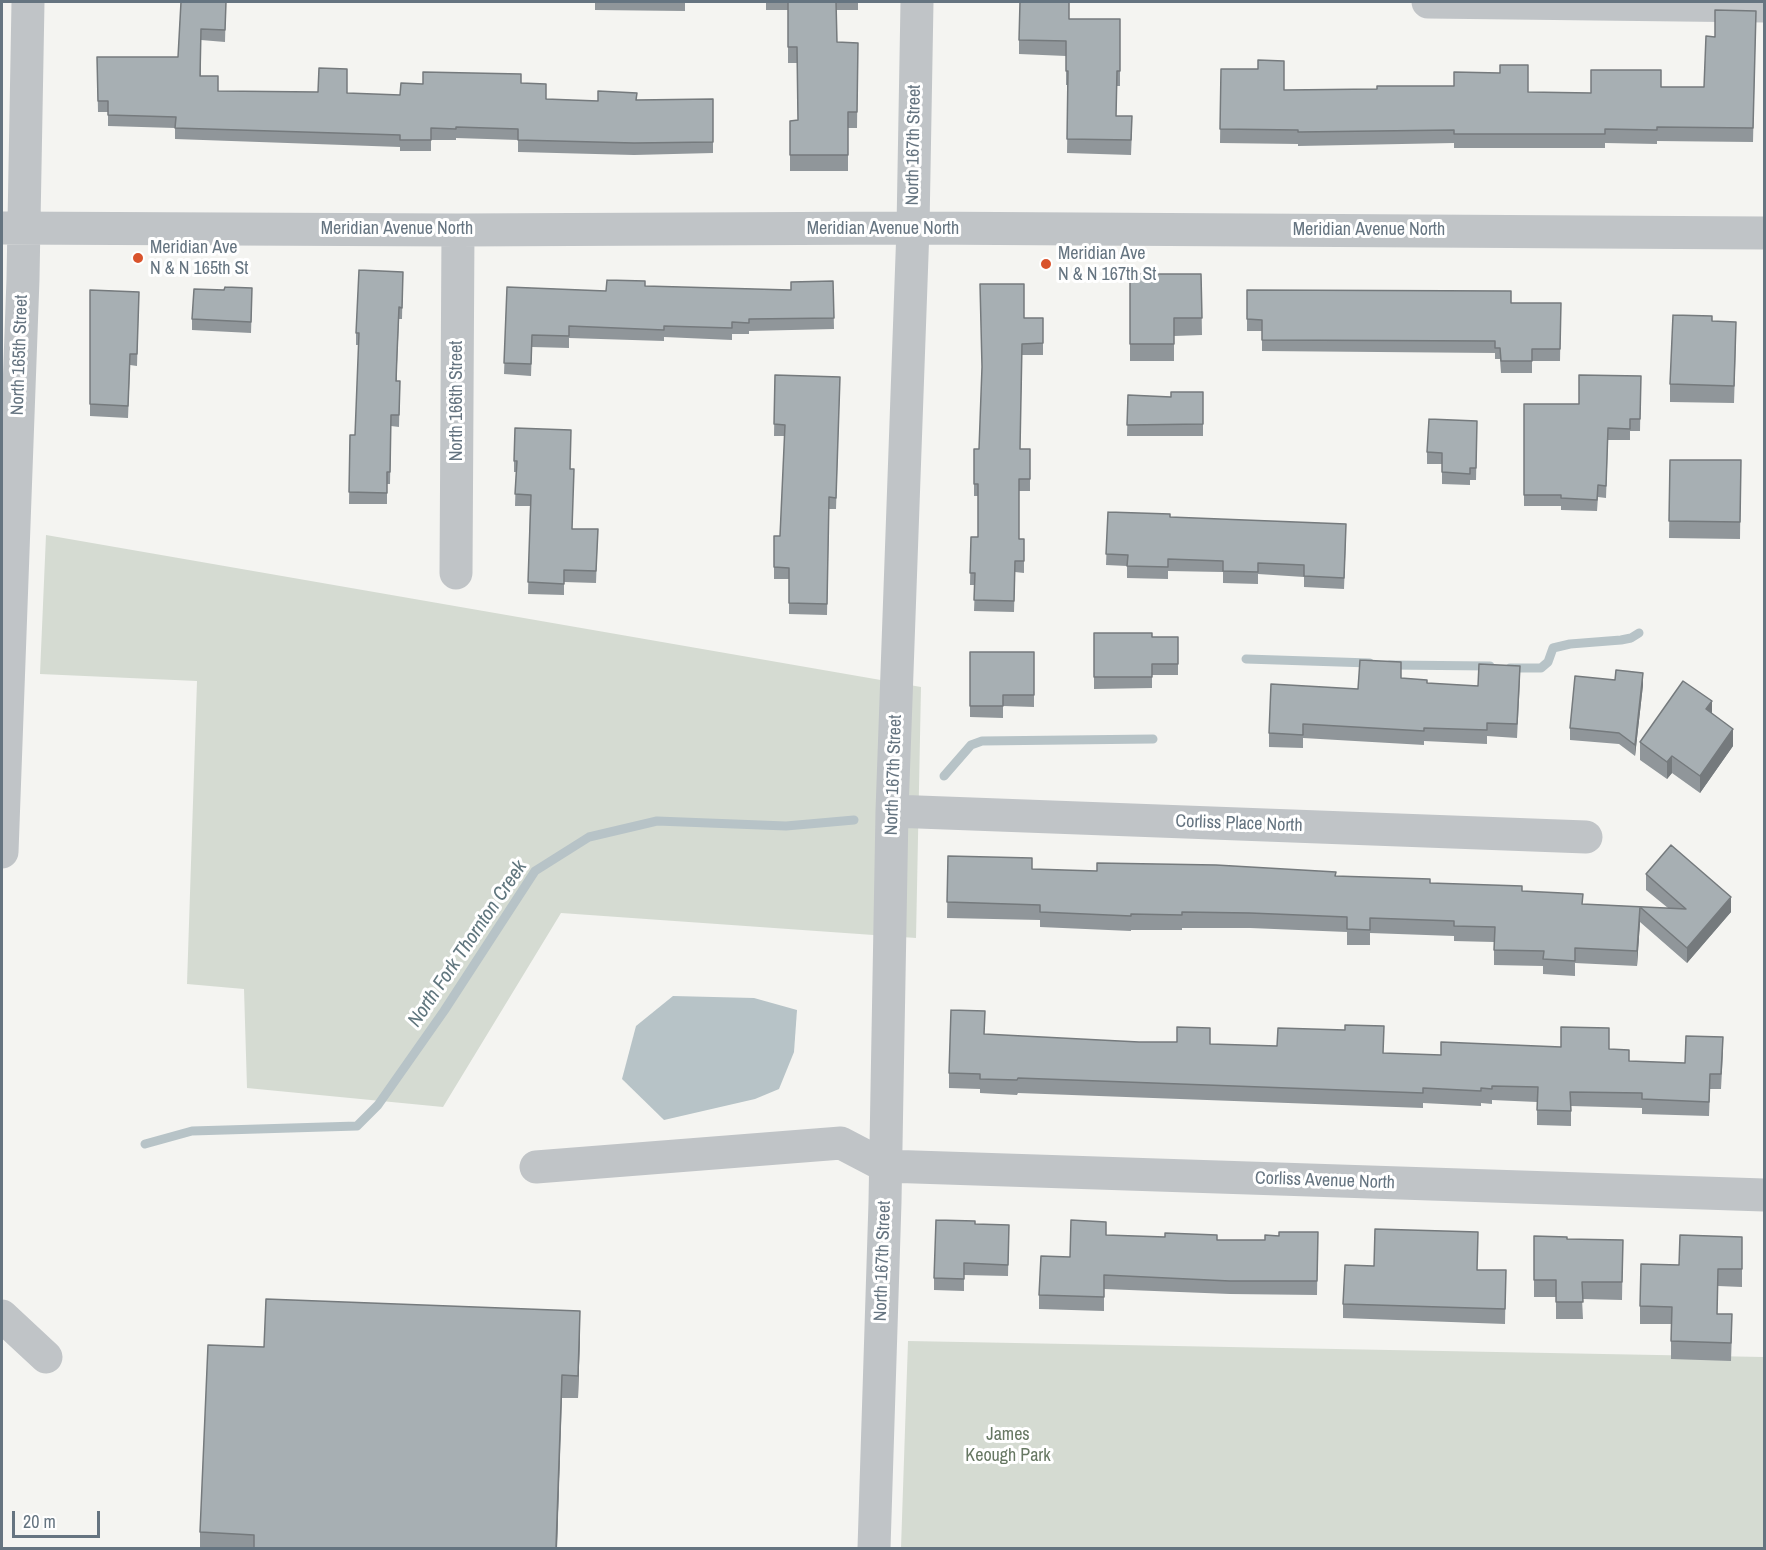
<!DOCTYPE html>
<html>
<head>
<meta charset="utf-8">
<style>
  body { margin:0 }
  #map { position:relative; width:1766px; height:1550px; overflow:hidden; background:#f4f4f1; font-family:"Archivo Narrow",sans-serif }
  canvas { display:block }
  .frame { position:absolute; inset:0; border:3px solid #657480; pointer-events:none }
  .scale { position:absolute; left:12px; top:1511px; width:88px; height:27px; box-sizing:border-box; border:3px solid #657480; border-top:0; padding-left:8px; font-size:18px; line-height:21px; white-space:nowrap; color:#657480; -webkit-text-stroke:4px #fff; paint-order:stroke }
</style>
</head>
<body>
<div id="map">
<canvas width="1766" height="1550"></canvas>
<div class="frame"></div>
<div class="scale">20 m</div>
</div>
<script>
const ctx = document.querySelector('canvas').getContext('2d');
ctx.lineJoin = 'round';
function fill(path, color) { ctx.fillStyle = color; ctx.fill(path, 'evenodd'); }
const poly = rows => new Path2D(rows.map(r => 'M' + r).join(''));
function strokePath(path, color, width, dash) { ctx.strokeStyle = color; ctx.lineWidth = width; ctx.lineCap = dash ? 'butt' : 'round'; ctx.setLineDash(dash || []); ctx.stroke(path); }
function label(font, color, halo, rows, align = 'center') {
  ctx.font = font + ' "Archivo Narrow",sans-serif'; ctx.lineWidth = 6; ctx.setLineDash([]); ctx.textBaseline = 'middle'; ctx.strokeStyle = halo; ctx.fillStyle = color; for (const [text, x, y, turn = 0] of rows) {
    ctx.save(); ctx.translate(x, y); ctx.rotate((+turn || 0) * Math.PI / 180); ctx.textAlign = isNaN(turn) ? turn : align; if (halo) ctx.strokeText(text, 0, 0); ctx.fillText(text, 0, 0); ctx.restore();
  }
}
fill(poly([
  [46,535,921,687,916,938,561,913,443,1107,247,1088,244,989,187,984,197,681,40,674],
  [908,1341,1764,1357,1764,1548,901,1548]
]), '#d5dbd2');
fill(poly([
  [673,996,754,998,797,1010,794,1052,779,1089,755,1099,664,1120,622,1079,636,1026]
]), '#b7c3c7');
strokePath(poly([
  [1246,659,1370,663],
  [1390,665,1490,666],
  [1510,668,1541,668,1548,662,1553,648,1570,644,1621,640,1631,638,1639,633],
  [944,776,971,745,982,741,1153,739],
  [145,1144,192,1131,357,1126,378,1105,444,1011,535,871,589,837,657,821,786,826,854,820]
]), '#b7c3c7', 9);
strokePath(poly([
  [1428,2,1764,6],
  [2,228,458,230,913,228,1764,233],
  [456,573,458,230],
  [892,811,1586,837],
  [2,852,23,279,28,2],
  [536,1167,841,1143,885,1166,1764,1195],
  [2,1316,46,1357],
  [874,1548,885,1202,892,811,913,228,917,2]
]), '#c0c4c7', 33);
fill(poly([
  [181,2,226,2,225,42,201,40,201,76,218,91,400,95,521,83,546,99,598,101,713,99,713,153,634,155,518,152,518,140,456,138,456,140,431,140,431,151,400,151,400,147,175,139,175,128,108,126,108,112,98,112,97,57,178,57],
  [595,2,685,2,685,11,595,10],
  [766,2,858,2,858,10,836,10,837,42,858,43,857,128,848,128,848,171,790,171,790,121,798,120,797,63,788,63,788,10,766,10],
  [1756,11,1753,142,1657,141,1657,144,1605,143,1605,148,1454,148,1454,143,1298,146,1298,144,1220,143,1221,69,1258,69,1284,90,1591,93,1661,87,1704,87,1715,37],
  [1069,19,1120,19,1120,86,1117,86,1116,116,1132,131,1131,155,1067,153,1068,85,1066,85,1066,56,1019,54,1019,40],
  [403,272,402,319,399,319,397,365,397,381,400,381,399,427,391,426,390,484,387,484,387,504,349,504,350,435,355,435,359,345,356,345,356,333],
  [1130,274,1201,274,1202,335,1174,336,1174,361,1130,361],
  [833,281,834,329,749,331,749,334,732,334,732,340,664,337,664,341,569,338,569,348,532,347,531,376,504,374,507,287,606,291,645,286,791,290],
  [90,290,139,292,137,366,130,365,128,418,90,416],
  [1247,290,1511,303,1561,303,1560,361,1532,361,1532,373,1501,373,1500,359,1495,359,1495,353,1262,351,1262,331,1247,331],
  [252,300,251,333,192,330,192,319],
  [1024,318,1043,318,1043,355,1022,355,1020,449,1030,449,1030,491,1019,491,1019,539,1024,539,1024,573,1015,572,1014,612,974,611,975,585,970,585,971,537,978,537,978,496,974,496,974,449,979,449],
  [1712,321,1736,339,1734,403,1670,402,1670,384],
  [775,375,840,377,836,509,829,509,827,615,789,614,789,579,774,579,774,536,780,536,785,436,774,436],
  [1641,376,1640,431,1630,431,1630,440,1608,440,1606,498,1598,497,1597,511,1561,510,1561,506,1524,506,1524,404,1579,404],
  [1203,392,1203,436,1127,436,1128,395,1171,397],
  [1477,433,1476,480,1470,480,1470,485,1442,484,1442,464,1427,464,1427,452],
  [1670,460,1741,460,1740,539,1669,538],
  [514,461,570,469,572,529,598,529,596,583,564,582,564,595,528,594,530,506,515,506,516,472,514,472],
  [1108,512,1170,517,1346,536,1344,589,1304,587,1304,577,1258,574,1258,584,1223,583,1223,572,1168,571,1168,579,1127,578,1127,566,1106,565],
  [1094,633,1152,637,1178,637,1178,675,1152,675,1152,688,1094,689],
  [970,652,1034,652,1034,707,1003,706,1003,718,970,717],
  [1401,678,1427,683,1478,686,1520,680,1517,738,1487,736,1487,744,1424,741,1424,745,1303,738,1303,748,1269,747,1269,733,1358,689],
  [1643,685,1635,756,1619,744,1570,740,1570,728],
  [1712,714,1733,746,1700,793,1672,773,1667,779,1640,760,1640,742],
  [948,856,1032,869,1097,871,1335,876,1522,891,1583,904,1668,908,1646,890,1646,874,1731,912,1687,963,1640,922,1637,966,1575,963,1575,976,1543,974,1543,966,1494,965,1494,942,1454,941,1454,936,1370,933,1370,945,1347,945,1347,932,1250,928,1182,928,1182,930,1131,930,1131,931,1040,927,1040,920,947,918],
  [1139,1042,1210,1044,1383,1053,1441,1055,1609,1049,1629,1061,1685,1063,1723,1052,1721,1089,1710,1089,1709,1116,1642,1114,1642,1108,1571,1106,1571,1126,1537,1125,1537,1102,1492,1100,1492,1104,1481,1103,1481,1106,1423,1103,1423,1108,1018,1093,1017,1095,980,1093,980,1089,949,1088,949,1073],
  [975,1224,1009,1225,1008,1276,964,1275,964,1291,934,1290,934,1278],
  [1318,1232,1317,1295,1230,1294,1104,1289,1104,1311,1039,1309,1039,1295,1070,1257,1106,1235,1217,1240,1265,1240,1279,1236],
  [1534,1236,1567,1239,1623,1240,1622,1300,1582,1299,1583,1319,1556,1319,1556,1297,1534,1297],
  [1742,1237,1742,1287,1718,1286,1717,1314,1732,1331,1731,1361,1671,1359,1671,1324,1640,1324,1640,1306,1679,1265],
  [1478,1270,1506,1270,1505,1324,1343,1318,1343,1304],
  [580,1333,578,1398,562,1398,557,1548,200,1548,200,1532,264,1347]
]), '#90969a');
fill(poly([
  [1643,673,1643,685,1635,756,1635,745],
  [1712,701,1712,718,1706,709],
  [1733,729,1733,746,1700,793,1700,776],
  [1672,756,1672,773,1667,779,1667,762],
  [1731,897,1731,912,1687,963,1687,948],
  [1640,907,1640,922,1637,966,1637,951],
  [580,1311,580,1333,578,1398,578,1376],
  [562,1375,557,1548,556,1548]
]), '#757a7d');
const building = poly([
  [181,2,226,2,225,30,201,29,200,76,218,76,218,91,318,92,319,68,347,69,347,93,400,95,401,83,423,84,423,72,521,74,521,83,546,84,546,99,598,101,598,91,637,93,636,100,713,99,713,142,634,143,518,140,518,129,456,127,456,129,431,128,431,140,400,140,400,135,175,128,176,117,108,115,108,101,98,101,97,57,178,57,181,2],
  [788,2,836,2,837,42,858,43,857,112,848,112,848,155,790,155,790,121,798,120,797,47,788,47,788,2],
  [1020,2,1069,2,1069,19,1120,19,1120,71,1117,71,1116,116,1132,116,1131,140,1067,139,1068,71,1066,71,1066,41,1019,40,1020,2],
  [1715,10,1756,11,1753,128,1657,127,1657,130,1605,129,1605,134,1454,134,1454,130,1298,132,1298,130,1220,129,1221,69,1258,69,1258,60,1284,61,1284,90,1377,89,1377,86,1454,86,1454,72,1500,73,1500,65,1528,65,1528,92,1591,93,1591,70,1661,70,1661,87,1704,87,1706,36,1715,37,1715,10],
  [359,270,403,272,402,308,399,307,397,354,396,381,400,381,399,415,391,415,390,472,387,472,387,493,349,492,350,435,355,435,359,333,356,333,359,270],
  [1130,274,1201,274,1202,318,1174,318,1174,344,1130,344,1130,274],
  [607,280,645,281,645,286,791,290,791,282,833,281,834,318,749,319,749,323,732,322,732,328,664,326,664,330,569,326,569,336,532,335,531,364,504,363,507,287,606,291,607,280],
  [980,284,1024,284,1024,318,1043,318,1043,343,1022,344,1020,449,1030,449,1030,479,1019,479,1019,539,1024,539,1024,561,1015,561,1014,601,974,600,975,573,970,573,971,537,978,537,978,484,974,484,974,449,979,449,982,367,980,284],
  [225,287,252,288,251,322,192,319,194,289,224,290,225,287],
  [90,290,139,292,137,354,130,354,128,406,90,404,90,290],
  [1247,290,1511,291,1511,303,1561,303,1560,349,1532,349,1532,361,1501,361,1500,348,1495,348,1495,341,1262,340,1262,320,1247,319,1247,290],
  [1673,315,1712,316,1712,321,1736,322,1734,386,1670,384,1673,315],
  [775,375,840,377,836,498,829,497,827,604,789,603,789,568,774,567,774,536,780,536,785,425,774,424,775,375],
  [1579,375,1641,376,1640,419,1630,419,1630,429,1608,428,1606,486,1598,485,1597,500,1561,498,1561,495,1524,495,1524,404,1579,404,1579,375],
  [1171,392,1203,392,1203,424,1127,425,1128,395,1171,397,1171,392],
  [1429,419,1477,421,1476,468,1470,468,1470,474,1442,472,1442,453,1427,452,1429,419],
  [515,428,571,430,570,469,574,469,572,529,598,529,596,571,564,570,564,584,528,582,531,495,515,494,517,461,514,461,515,428],
  [1670,460,1741,460,1740,522,1669,521,1670,460],
  [1108,512,1170,514,1170,517,1346,524,1344,578,1304,576,1304,565,1258,563,1258,572,1223,571,1223,561,1168,559,1168,567,1127,566,1128,555,1106,554,1108,512],
  [1094,633,1152,633,1152,637,1178,637,1178,664,1152,664,1152,677,1094,677,1094,633],
  [970,652,1034,652,1034,695,1003,695,1003,706,970,706,970,652],
  [1360,660,1401,662,1401,678,1427,680,1427,683,1478,686,1479,664,1520,666,1517,724,1487,723,1487,730,1424,728,1424,731,1303,724,1303,735,1269,733,1271,684,1358,689,1360,660],
  [1616,670,1643,673,1635,745,1619,733,1570,728,1575,676,1615,680,1616,670],
  [1683,681,1712,701,1706,709,1733,729,1700,776,1672,756,1667,762,1640,742,1683,681],
  [1671,845,1731,897,1687,948,1640,907,1637,951,1575,948,1575,961,1543,959,1544,951,1494,950,1495,927,1454,926,1454,921,1370,918,1370,930,1347,929,1347,917,1250,913,1182,912,1182,915,1131,914,1131,916,1040,912,1040,905,947,902,948,856,1032,858,1032,869,1097,871,1097,863,1216,865,1336,872,1335,876,1430,879,1430,883,1522,886,1522,891,1583,894,1582,904,1686,909,1646,874,1671,845],
  [951,1010,985,1011,984,1034,1139,1042,1177,1042,1177,1027,1210,1028,1210,1044,1277,1046,1278,1028,1345,1030,1345,1025,1384,1026,1383,1053,1441,1055,1441,1042,1561,1047,1561,1027,1609,1028,1609,1049,1629,1050,1629,1061,1685,1063,1686,1036,1723,1037,1721,1074,1710,1074,1709,1102,1642,1099,1642,1093,1570,1092,1571,1111,1537,1110,1538,1087,1492,1086,1492,1089,1481,1088,1481,1091,1423,1088,1423,1093,1018,1078,1017,1080,980,1079,980,1074,949,1073,951,1010],
  [936,1220,975,1221,975,1224,1009,1225,1008,1265,964,1263,964,1279,934,1278,936,1220],
  [1071,1220,1106,1222,1106,1235,1165,1237,1165,1233,1217,1235,1217,1240,1265,1240,1265,1235,1279,1236,1279,1232,1318,1232,1317,1281,1230,1281,1104,1275,1104,1297,1039,1295,1041,1256,1070,1257,1071,1220],
  [1375,1229,1478,1232,1477,1270,1506,1270,1505,1309,1343,1304,1345,1265,1374,1266,1375,1229],
  [1680,1235,1742,1237,1742,1269,1718,1269,1717,1314,1732,1314,1731,1343,1671,1341,1672,1307,1640,1306,1641,1264,1679,1265,1680,1235],
  [1534,1236,1567,1237,1567,1239,1623,1240,1622,1282,1582,1282,1583,1302,1556,1302,1556,1280,1534,1280,1534,1236],
  [266,1299,580,1311,578,1376,562,1375,556,1548,254,1548,254,1535,200,1532,208,1345,264,1347,266,1299]
]);
fill(building, '#a7afb3');
strokePath(building, '#757a7d', 1.5);
for (const [x, y, r, color] of [
  [138,258,6,"#d9532c"],
  [1046,264,6,"#d9532c"]
]) { const dot = new Path2D(); dot.arc(x, y, r, 0, 2 * Math.PI); ctx.fillStyle = color; ctx.fill(dot); strokePath(dot, '#fff', 2); }
label('18px', '#657480', '#fff', [
  ["North 167th Street",914,145,-89],
  ["Meridian Avenue North",397,229],
  ["Meridian Avenue North",883,229],
  ["Meridian Avenue North",1369,230],
  ["North 165th Street",20,355,-88],
  ["North 166th Street",457,401,-90],
  ["North 167th Street",894,775,-88],
  ["Corliss Place North",1239,824,2],
  ["Corliss Avenue North",1325,1181,2],
  ["North 167th Street",883,1261,-88]
]);
label('18px', '#657480', '#fff', [
  ["Meridian Ave",150,248],
  ["N & N 165th St",150,269],
  ["Meridian Ave",1058,254],
  ["N & N 167th St",1058,275]
], 'left');
label('18px', '#677863', '#fff', [
  ["James",1008,1435],
  ["Keough Park",1008,1456]
]);
label('italic 20px', '#60767e', '#fff', [
  ["North Fork Thornton Creek",468,944,-56]
]);
</script>
</body>
</html>
